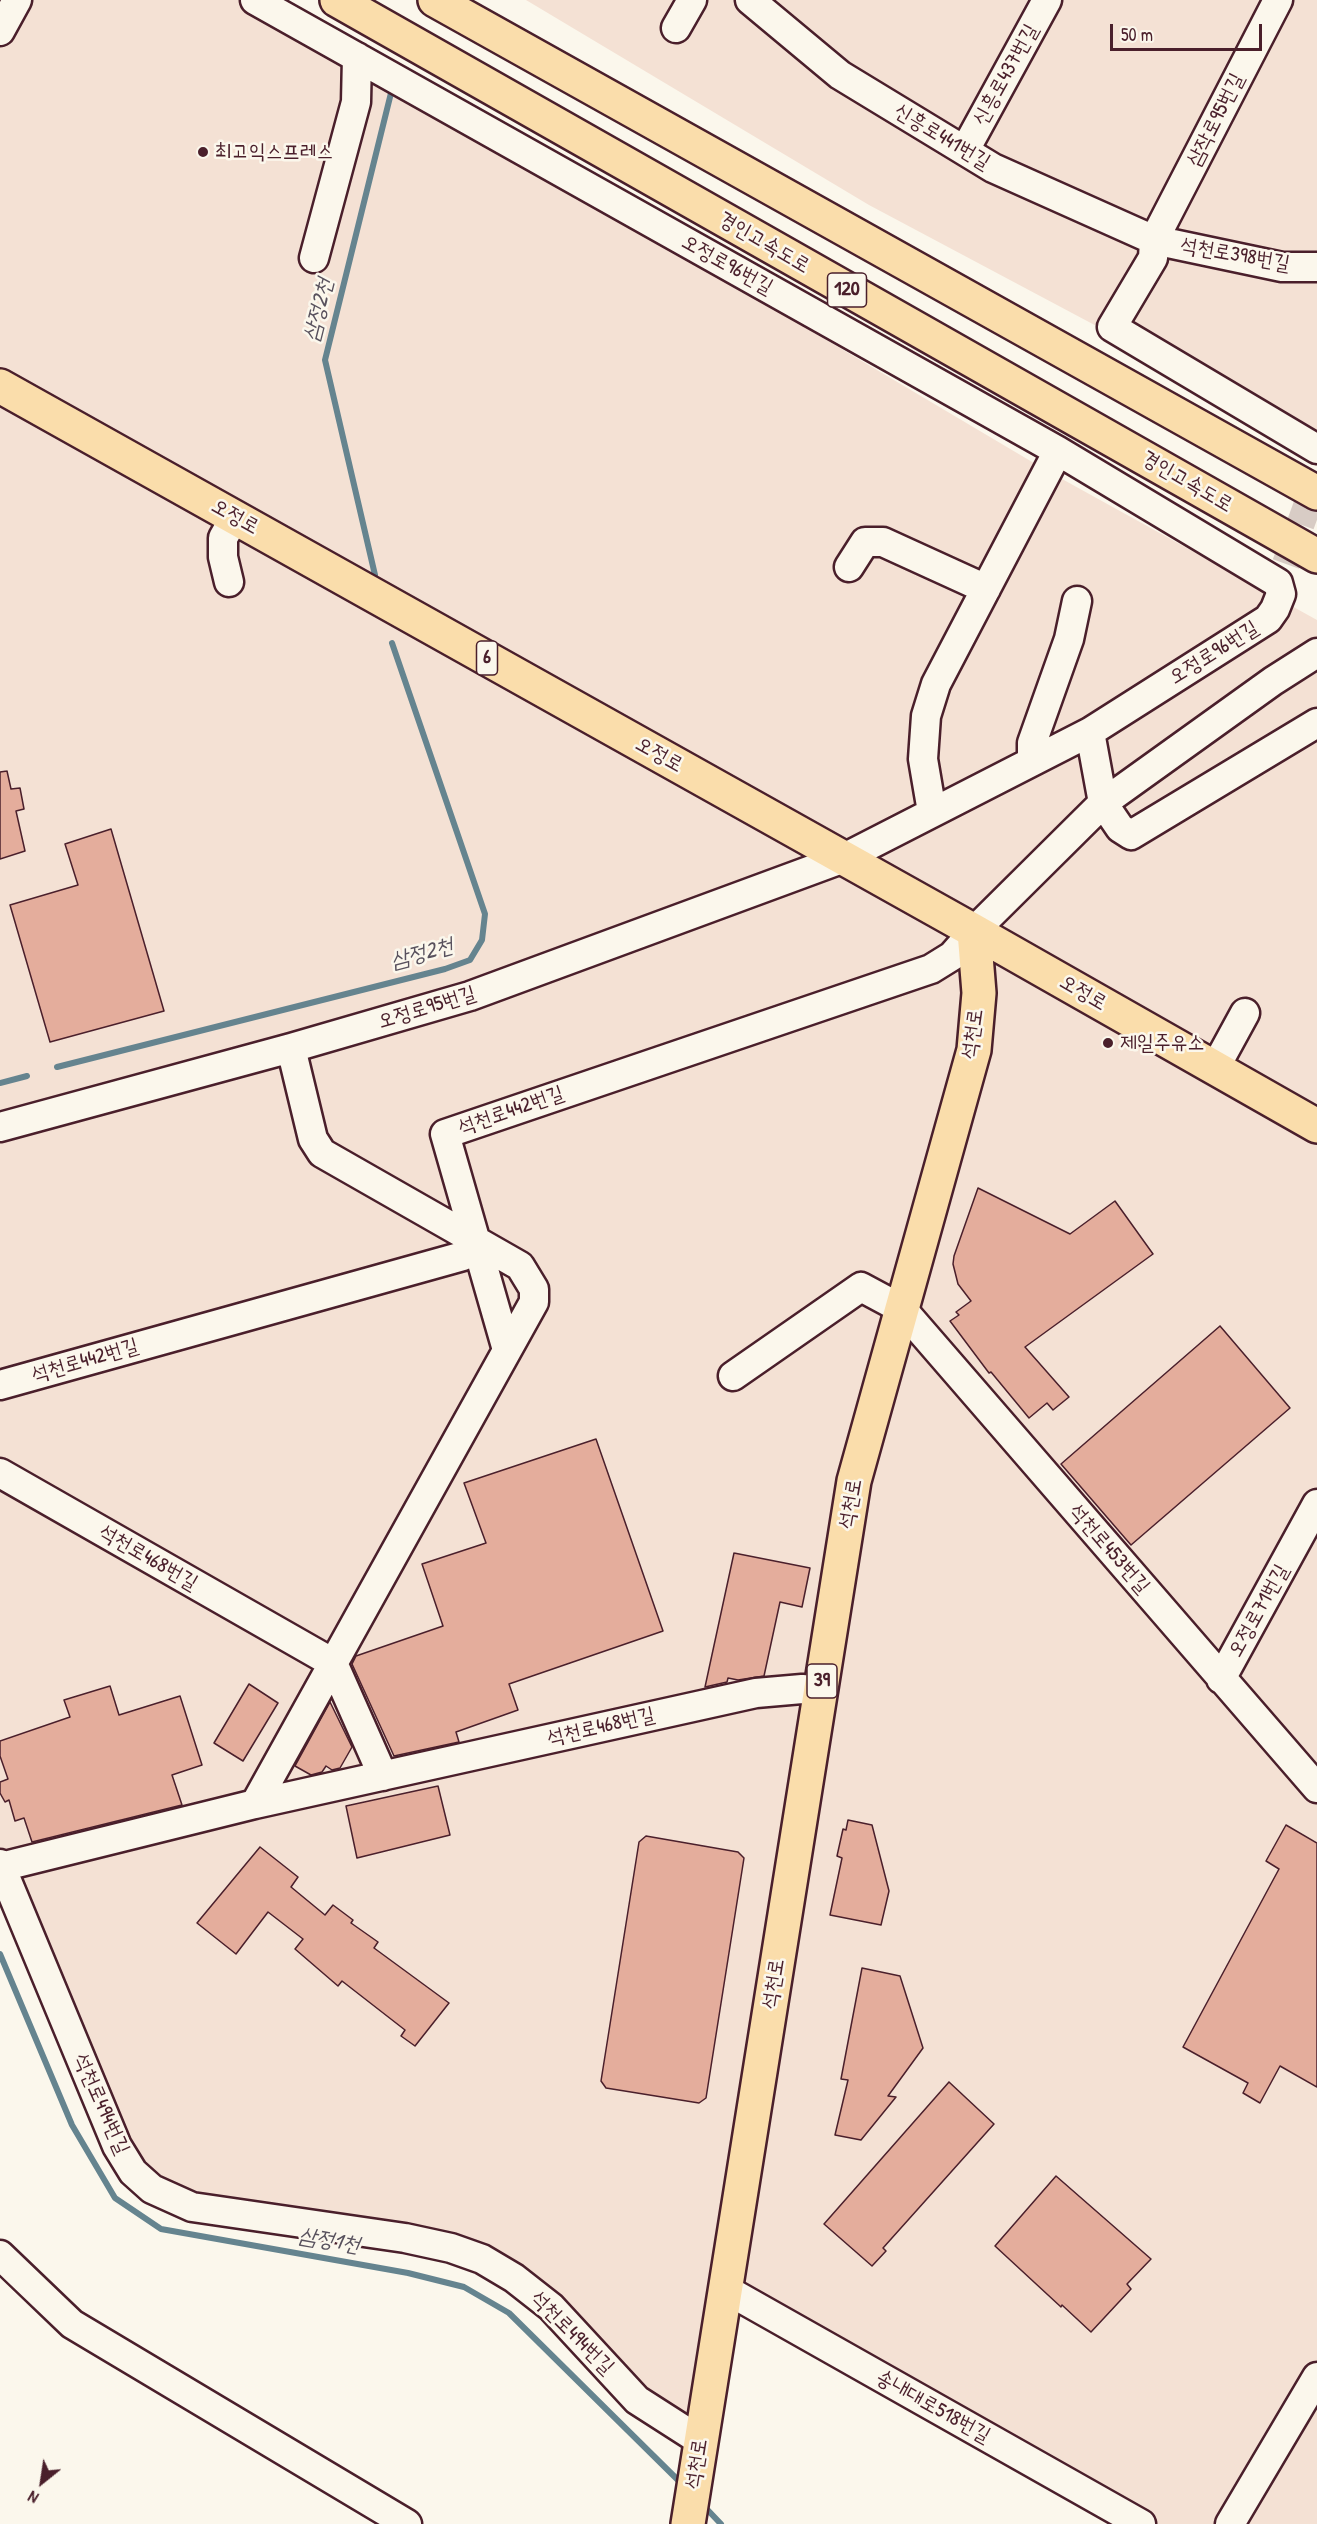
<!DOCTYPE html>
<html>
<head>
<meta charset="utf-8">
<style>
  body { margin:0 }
  #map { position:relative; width:1317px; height:2524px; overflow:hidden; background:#fbf7ec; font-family:"Patrick Hand",sans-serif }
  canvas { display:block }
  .north { position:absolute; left:12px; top:2452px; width:60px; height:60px; -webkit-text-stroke:4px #fbf7ec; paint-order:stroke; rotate:210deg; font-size:16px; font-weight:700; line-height:24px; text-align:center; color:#4a1f2b }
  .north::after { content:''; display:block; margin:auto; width:21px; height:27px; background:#4a1f2b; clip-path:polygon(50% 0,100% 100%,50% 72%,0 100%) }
  .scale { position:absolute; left:1110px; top:24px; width:152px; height:27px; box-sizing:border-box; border:3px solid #4a1f2b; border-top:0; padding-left:8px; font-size:18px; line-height:21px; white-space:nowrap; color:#4a1f2b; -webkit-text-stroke:4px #fbf7ec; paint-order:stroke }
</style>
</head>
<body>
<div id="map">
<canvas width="1317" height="2524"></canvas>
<div class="north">N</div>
<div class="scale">50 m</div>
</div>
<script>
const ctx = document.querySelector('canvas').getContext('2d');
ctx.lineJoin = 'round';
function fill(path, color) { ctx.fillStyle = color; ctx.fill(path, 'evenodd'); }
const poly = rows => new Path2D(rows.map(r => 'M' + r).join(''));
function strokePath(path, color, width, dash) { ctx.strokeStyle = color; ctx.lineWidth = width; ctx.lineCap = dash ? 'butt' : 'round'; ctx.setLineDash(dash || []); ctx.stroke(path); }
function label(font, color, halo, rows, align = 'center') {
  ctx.font = font + ' "Patrick Hand","Poor Story",sans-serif'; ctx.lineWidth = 5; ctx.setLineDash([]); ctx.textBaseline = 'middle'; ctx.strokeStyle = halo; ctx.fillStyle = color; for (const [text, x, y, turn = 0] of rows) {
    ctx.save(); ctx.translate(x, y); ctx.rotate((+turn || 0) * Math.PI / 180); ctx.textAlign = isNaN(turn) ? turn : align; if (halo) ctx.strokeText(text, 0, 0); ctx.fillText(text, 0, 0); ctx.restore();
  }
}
fill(poly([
  [0,0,253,0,1044,469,1317,620,1317,2524,1141,2524,726,2289,701,2441,482,2259,152,2189,0,1855],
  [526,0,1317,0,1317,446,1228,396,869,205]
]), '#f4e1d4');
strokePath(poly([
  [375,575,325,360,392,89],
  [57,1067,445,969,470,960,482,940,485,914,392,643],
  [0,1083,27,1076],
  [0,1954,72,2125,115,2198,161,2229,408,2273,464,2287,509,2313,684,2486],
  [702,2504,721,2524]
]), '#65848f', 6);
const building = poly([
  [7,771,11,789,20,788,24,809,16,811,25,851,0,859,0,772,7,771],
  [111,829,164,1011,50,1042,10,905,78,885,65,844,111,829],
  [978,1188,1070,1234,1115,1201,1153,1254,1025,1347,1069,1397,1053,1410,1047,1403,1029,1418,991,1372,989,1373,950,1321,959,1315,956,1312,971,1301,958,1284,953,1264,954,1256,978,1188],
  [1220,1326,1290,1408,1131,1545,1061,1464,1220,1326],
  [596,1439,663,1631,509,1684,518,1710,456,1732,459,1742,394,1756,352,1664,356,1656,443,1626,422,1564,486,1543,464,1483,596,1439],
  [734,1553,810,1568,802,1607,780,1602,764,1676,738,1680,728,1678,727,1682,705,1687,734,1553],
  [249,1684,278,1703,243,1761,214,1743,249,1684],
  [110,1686,119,1715,180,1696,202,1765,172,1775,182,1805,32,1842,24,1818,15,1821,9,1800,5,1802,0,1793,0,1782,8,1779,0,1756,0,1741,70,1717,64,1700,110,1686],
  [330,1702,352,1747,340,1768,332,1770,326,1766,322,1772,311,1775,295,1766,330,1702],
  [438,1786,450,1835,357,1858,346,1806,438,1786],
  [848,1820,872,1825,889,1891,881,1925,830,1915,842,1858,837,1856,843,1829,846,1830,848,1820],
  [1286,1825,1317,1843,1317,2087,1280,2066,1260,2103,1243,2093,1248,2083,1183,2047,1279,1869,1266,1861,1286,1825],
  [646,1836,738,1852,744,1858,706,2098,699,2103,606,2088,601,2081,639,1842,646,1836],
  [260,1847,298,1877,291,1887,325,1915,333,1905,353,1920,351,1923,378,1942,374,1948,449,2003,415,2046,401,2036,405,2030,342,1981,338,1986,295,1949,303,1939,268,1912,236,1954,197,1923,260,1847],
  [862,1968,900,1976,923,2048,888,2096,896,2097,861,2140,835,2135,848,2080,841,2079,862,1968],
  [949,2082,994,2124,883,2248,886,2251,872,2266,824,2224,949,2082],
  [1056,2176,1151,2259,1127,2284,1131,2289,1091,2332,1062,2305,1061,2307,995,2246,1056,2176]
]);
fill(building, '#e4ad9c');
strokePath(building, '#4a1f2b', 1.5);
strokePath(poly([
  [1286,564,1317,479]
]), '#d8ccc5', 28, [28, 14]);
const minor = poly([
  [750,0,840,75,993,168,1154,240,1282,267,1317,267],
  [1278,0,1154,240,1153,258,1112,327,1317,449],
  [676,28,692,0],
  [0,31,17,0],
  [965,150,1047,0],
  [314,258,356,102,357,57],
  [849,567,865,542,883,542,986,589],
  [229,582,223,557,223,538,235,517],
  [1090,732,1103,803,1120,828,1131,835,1317,723],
  [1032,761,1032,743,1069,639,1077,601],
  [932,812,923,759,926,716,936,684,1058,451],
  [1215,1068,1245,1013],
  [0,1127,291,1048,470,996,844,858,1090,732,1268,619,1275,609,1281,594,1278,583,1058,451,255,0],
  [507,1350,445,1134,931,969,952,956,974,931,1103,803,1273,681,1317,653],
  [733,1376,861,1287,902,1309,1317,1788],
  [0,1385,463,1256,476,1242],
  [0,1473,333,1663,383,1776],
  [1221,1679,1317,1504],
  [255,1804,534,1302,534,1289,520,1266,322,1153,313,1139,291,1048],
  [0,1864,117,2146,133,2172,152,2189,192,2207,405,2238,451,2248,482,2259,514,2278,551,2307,637,2400,701,2441],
  [1,1867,255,1804,756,1693,802,1689,821,1691],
  [0,2255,72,2324,407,2524],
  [725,2289,1141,2524],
  [1230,2524,1317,2377]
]);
const major = poly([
  [0,386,974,931,1317,1126],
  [688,2524,854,1481,974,1050,979,993,974,931]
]);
const highway = poly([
  [337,0,1317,556],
  [435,0,1317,493]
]);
strokePath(minor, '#4a1f2b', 33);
strokePath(major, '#4a1f2b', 38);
strokePath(highway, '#4a1f2b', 38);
strokePath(minor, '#fbf7ec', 28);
strokePath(major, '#faddab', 33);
strokePath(highway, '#faddab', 33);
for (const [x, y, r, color] of [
  [203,152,6,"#4a1f2b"],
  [1108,1043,6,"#4a1f2b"]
]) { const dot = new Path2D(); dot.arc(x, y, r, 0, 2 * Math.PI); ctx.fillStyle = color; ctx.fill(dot); strokePath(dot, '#fbf7ec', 2); }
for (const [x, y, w] of [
  [847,290,39],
  [487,658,21],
  [822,1681,30]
]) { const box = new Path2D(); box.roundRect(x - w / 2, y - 17, w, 34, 4.5); ctx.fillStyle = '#fbf7ec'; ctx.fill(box); strokePath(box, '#4a1f2b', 1.5); }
label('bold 20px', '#4a1f2b', null, [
  ["120",847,290],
  ["6",487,658],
  ["39",822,1681]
]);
label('21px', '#4a1f2b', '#fbf7ec', [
  ["신흥로437번길",1006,75,-61],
  ["삼작로95번길",1216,120,-63],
  ["신흥로441번길",942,137,31],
  ["경인고속도로",764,243,30],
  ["석천로398번길",1235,255,10],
  ["오정로96번길",727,265,29],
  ["경인고속도로",1187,482,30],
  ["오정로",235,517,29],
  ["오정로96번길",1214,653,-32],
  ["오정로",659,755,29],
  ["오정로",1083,993,30],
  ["오정로95번길",427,1008,-17],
  ["석천로",973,1034,-82],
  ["석천로442번길",511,1111,-19],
  ["석천로442번길",85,1361,-16],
  ["석천로",851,1504,-80],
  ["석천로453번길",1109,1549,49],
  ["석천로468번길",148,1558,30],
  ["오정로71번길",1259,1611,-61],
  ["석천로468번길",601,1727,-13],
  ["석천로",774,1984,-81],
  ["석천로494번길",101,2104,66],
  ["석천로494번길",572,2333,45],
  ["송내대로518번길",933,2407,29],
  ["석천로",697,2464,-81]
]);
label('21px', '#4a1f2b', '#fbf7ec', [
  ["최고익스프레스",215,152],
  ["제일주유소",1120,1043]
], 'left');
label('italic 22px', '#58515d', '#fbf7ec', [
  ["삼정2천",319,310,-76],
  ["삼정2천",422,954,-15],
  ["삼정1천",329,2241,10]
]);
</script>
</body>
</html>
